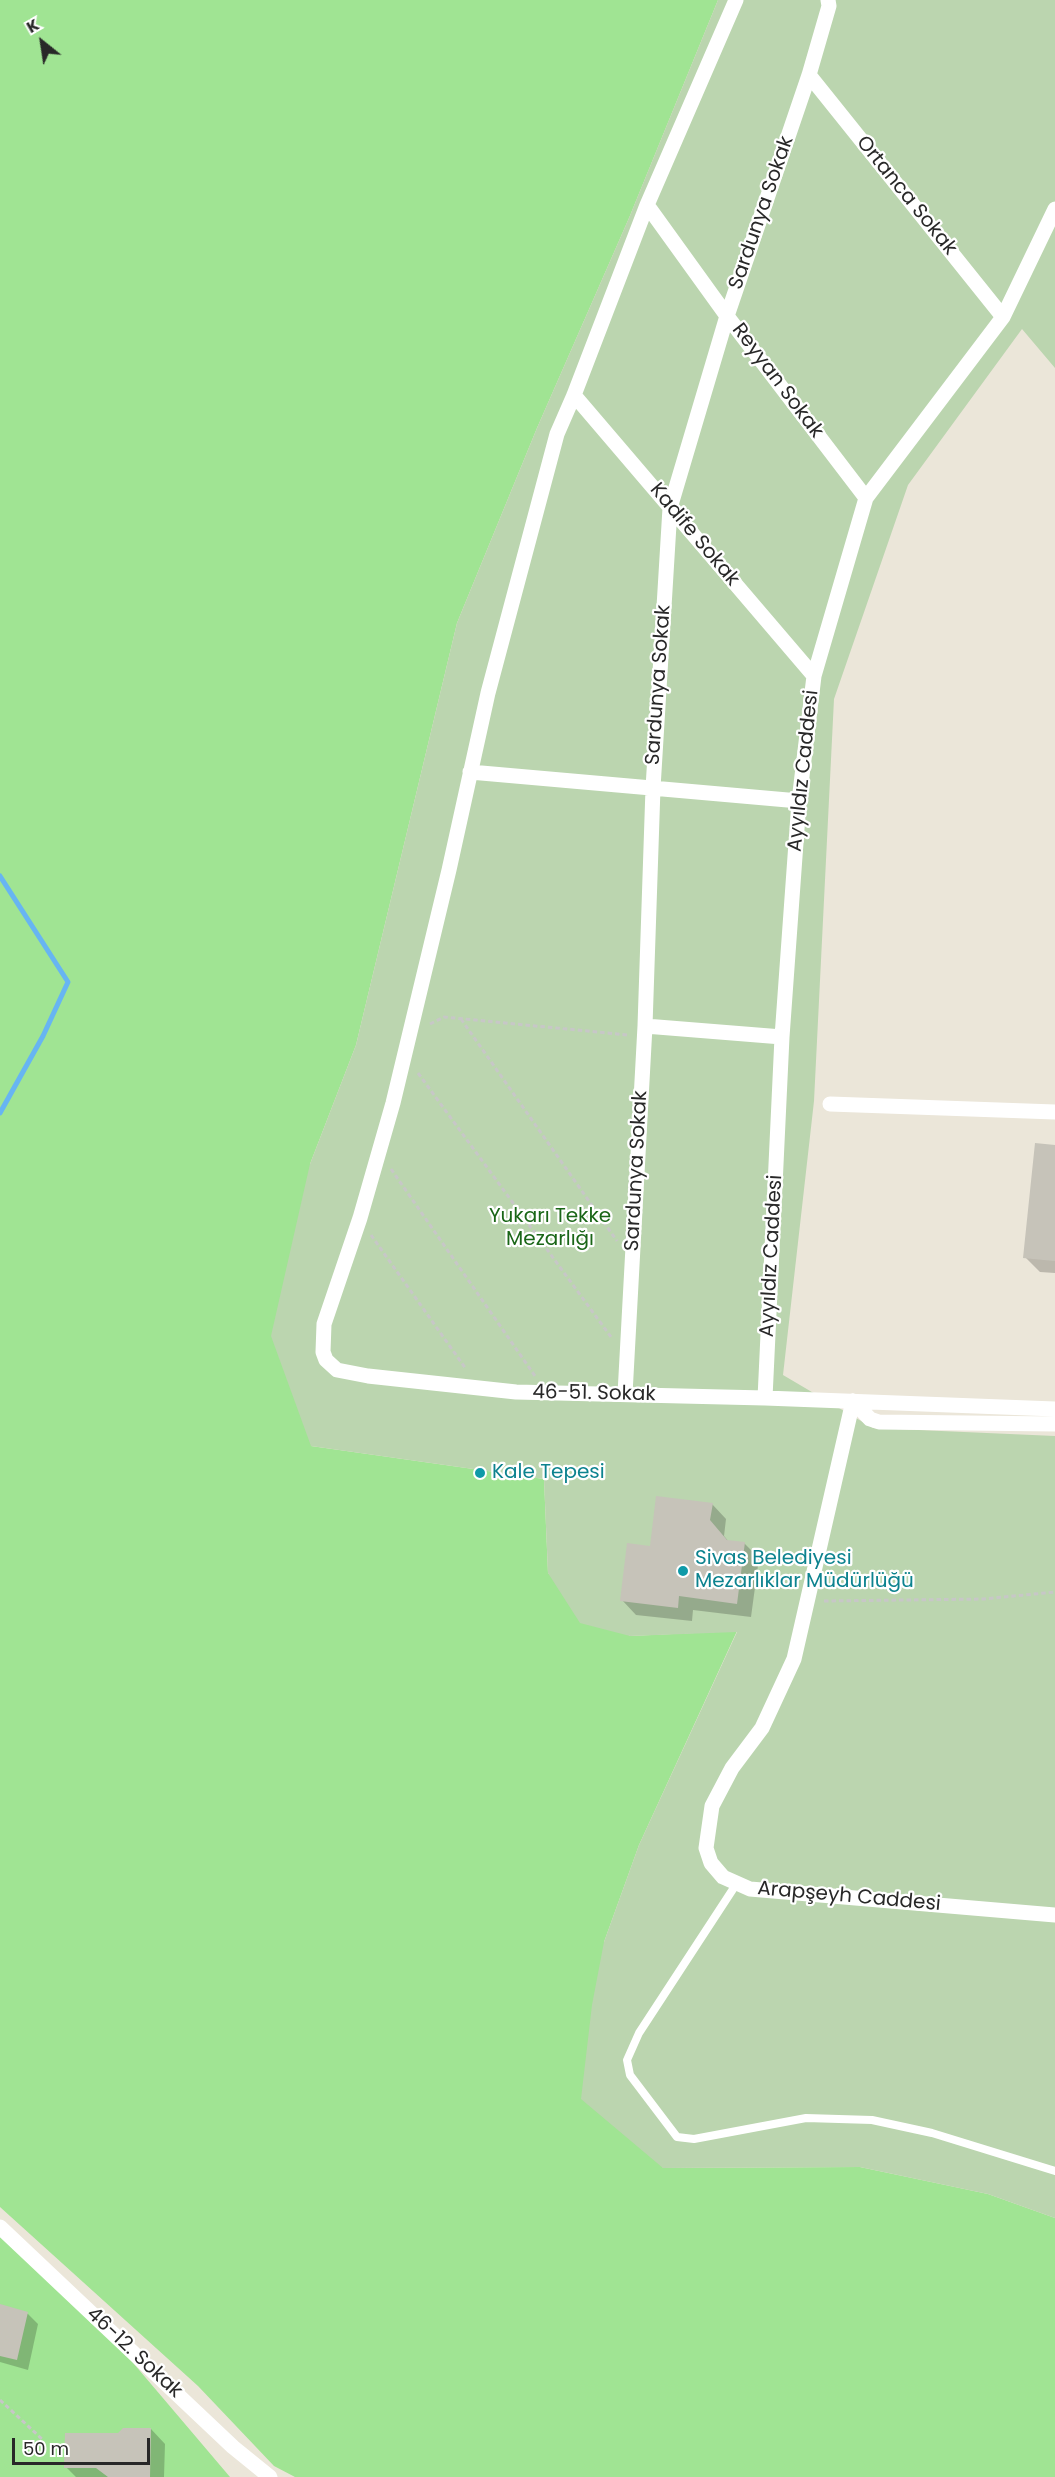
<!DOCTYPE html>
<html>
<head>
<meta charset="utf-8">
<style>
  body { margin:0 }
  #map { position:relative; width:1055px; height:2477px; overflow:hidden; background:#ebe6d9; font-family:Poppins,sans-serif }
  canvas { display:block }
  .north { position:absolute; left:12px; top:12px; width:60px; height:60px; -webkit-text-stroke:4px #fff; paint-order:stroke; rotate:330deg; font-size:16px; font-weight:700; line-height:24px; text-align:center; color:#282828 }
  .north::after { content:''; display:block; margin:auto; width:21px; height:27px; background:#282828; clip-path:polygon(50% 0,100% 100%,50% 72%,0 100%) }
  .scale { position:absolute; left:12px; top:2438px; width:138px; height:27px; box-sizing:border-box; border:3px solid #282828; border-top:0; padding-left:8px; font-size:18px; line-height:21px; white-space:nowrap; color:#282828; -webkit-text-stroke:4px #fff; paint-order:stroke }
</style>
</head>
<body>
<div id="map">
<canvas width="1055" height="2477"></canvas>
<div class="north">K</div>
<div class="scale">50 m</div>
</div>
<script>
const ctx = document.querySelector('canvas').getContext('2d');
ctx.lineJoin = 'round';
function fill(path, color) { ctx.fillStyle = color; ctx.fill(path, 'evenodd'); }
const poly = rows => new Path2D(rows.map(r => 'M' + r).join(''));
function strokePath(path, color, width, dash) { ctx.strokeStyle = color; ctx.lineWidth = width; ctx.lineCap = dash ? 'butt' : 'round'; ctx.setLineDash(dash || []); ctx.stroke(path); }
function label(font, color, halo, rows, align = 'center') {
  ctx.font = font + ' Poppins,sans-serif'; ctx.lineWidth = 4.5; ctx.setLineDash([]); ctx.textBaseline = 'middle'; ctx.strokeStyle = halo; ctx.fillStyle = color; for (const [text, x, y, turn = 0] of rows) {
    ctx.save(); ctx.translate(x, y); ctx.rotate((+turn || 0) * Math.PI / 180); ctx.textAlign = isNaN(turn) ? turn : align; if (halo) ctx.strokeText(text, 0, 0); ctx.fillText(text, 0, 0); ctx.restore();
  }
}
fill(poly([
  [0,0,718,0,629,218,537,428,457,623,356,1045,310,1164,311,1446,544,1479,548,1573,630,1636,737,1631,639,1845,604,1942,663,2168,860,2167,988,2194,1055,2218,1055,2477,295,2477,274,2466,198,2386,0,2207],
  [0,2237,106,2331,230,2477,0,2477]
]), '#a0e493');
fill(poly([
  [718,0,1055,0,1055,368,1022,329,908,485,834,699,814,1101,783,1375,873,1428,1055,1436,1055,2218,988,2194,860,2167,663,2168,581,2099,592,2005,604,1942,639,1845,737,1632,630,1636,580,1623,548,1573,544,1479,311,1446,271,1336,310,1164,356,1045,457,623,537,428,629,218]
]), '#bbd5af');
fill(poly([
  [1055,1146,1055,1273,1040,1272,1025,1257],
  [712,1504,726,1519,724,1536,729,1542,744,1543,759,1558,751,1617,693,1610,692,1621,636,1615,622,1600,652,1548],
  [0,2307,28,2314,38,2324,28,2370,0,2362],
  [151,2429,165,2444,164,2477,76,2477,66,2467,119,2435]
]), '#0003');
strokePath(poly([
  [0,876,68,982,43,1036,0,1113]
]), '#67b5f2', 5);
fill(poly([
  [1035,1143,1055,1145,1055,1261,1023,1258],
  [656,1496,713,1503,710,1520,727,1540,745,1542,737,1604,679,1596,678,1608,620,1601,627,1543,650,1546],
  [0,2304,28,2312,17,2360,0,2356],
  [123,2428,151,2428,150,2477,108,2477,96,2468,64,2468,65,2433,118,2433]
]), '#c6c3b9');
strokePath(poly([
  [461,1019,617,1241],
  [430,1024,444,1017,628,1035],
  [418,1073,611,1337],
  [391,1169,535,1376],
  [371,1235,466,1369],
  [824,1601,984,1599,1055,1592],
  [0,2400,43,2440]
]), '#c7c7c7', 3, [4.5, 3]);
strokePath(poly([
  [737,1883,639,2033,627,2060,630,2075,677,2137,694,2139,806,2118,872,2120,932,2133,1055,2171]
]), '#fff', 8);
strokePath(poly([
  [736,0,647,205,574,395,557,434,488,693,449,870,393,1103,360,1218,324,1324,323,1352,326,1360,337,1370,368,1376,516,1392,765,1398,1055,1409],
  [809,75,1003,317],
  [647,205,727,316,866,498],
  [574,395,814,676],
  [470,772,799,801],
  [645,1026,782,1037],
  [830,1104,1055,1112],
  [625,1394,645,1026,653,788,670,508,727,316,809,75,829,6,828,0],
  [765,1398,782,1037,799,801,814,676,866,498,1003,317,1055,209],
  [853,1401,794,1659,762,1728,732,1768,712,1806,706,1848,711,1863,723,1877,750,1889,1055,1915],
  [853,1401,870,1419,879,1422,1055,1424],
  [0,2227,233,2447,270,2477]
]), '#fff', 15);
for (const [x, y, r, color] of [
  [480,1473,6,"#0f9aa8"],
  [683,1571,6,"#0f9aa8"]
]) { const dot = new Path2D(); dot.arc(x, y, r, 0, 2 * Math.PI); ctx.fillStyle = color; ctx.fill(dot); strokePath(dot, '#fff', 2); }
label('20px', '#282828', '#fff', [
  ["Ortanca Sokak",906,196,51],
  ["Sardunya Sokak",762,213,-71],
  ["Reyyan Sokak",777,381,53],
  ["Kadife Sokak",694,535,50],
  ["Sardunya Sokak",659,685,-86],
  ["Ayyıldız Caddesi",804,771,-84],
  ["Sardunya Sokak",637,1171,-87],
  ["Ayyıldız Caddesi",772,1256,-87],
  ["46-51. Sokak",594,1394,1],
  ["Arapşeyh Caddesi",849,1897,5],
  ["46-12. Sokak",134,2353,43]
]);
label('20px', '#1a6617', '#fff', [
  ["Yukarı Tekke",550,1217],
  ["Mezarlığı",550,1240]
]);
label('20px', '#0d838f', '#fff', [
  ["Kale Tepesi",492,1473],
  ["Sivas Belediyesi",695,1559],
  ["Mezarlıklar Müdürlüğü",695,1582]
], 'left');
</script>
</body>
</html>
